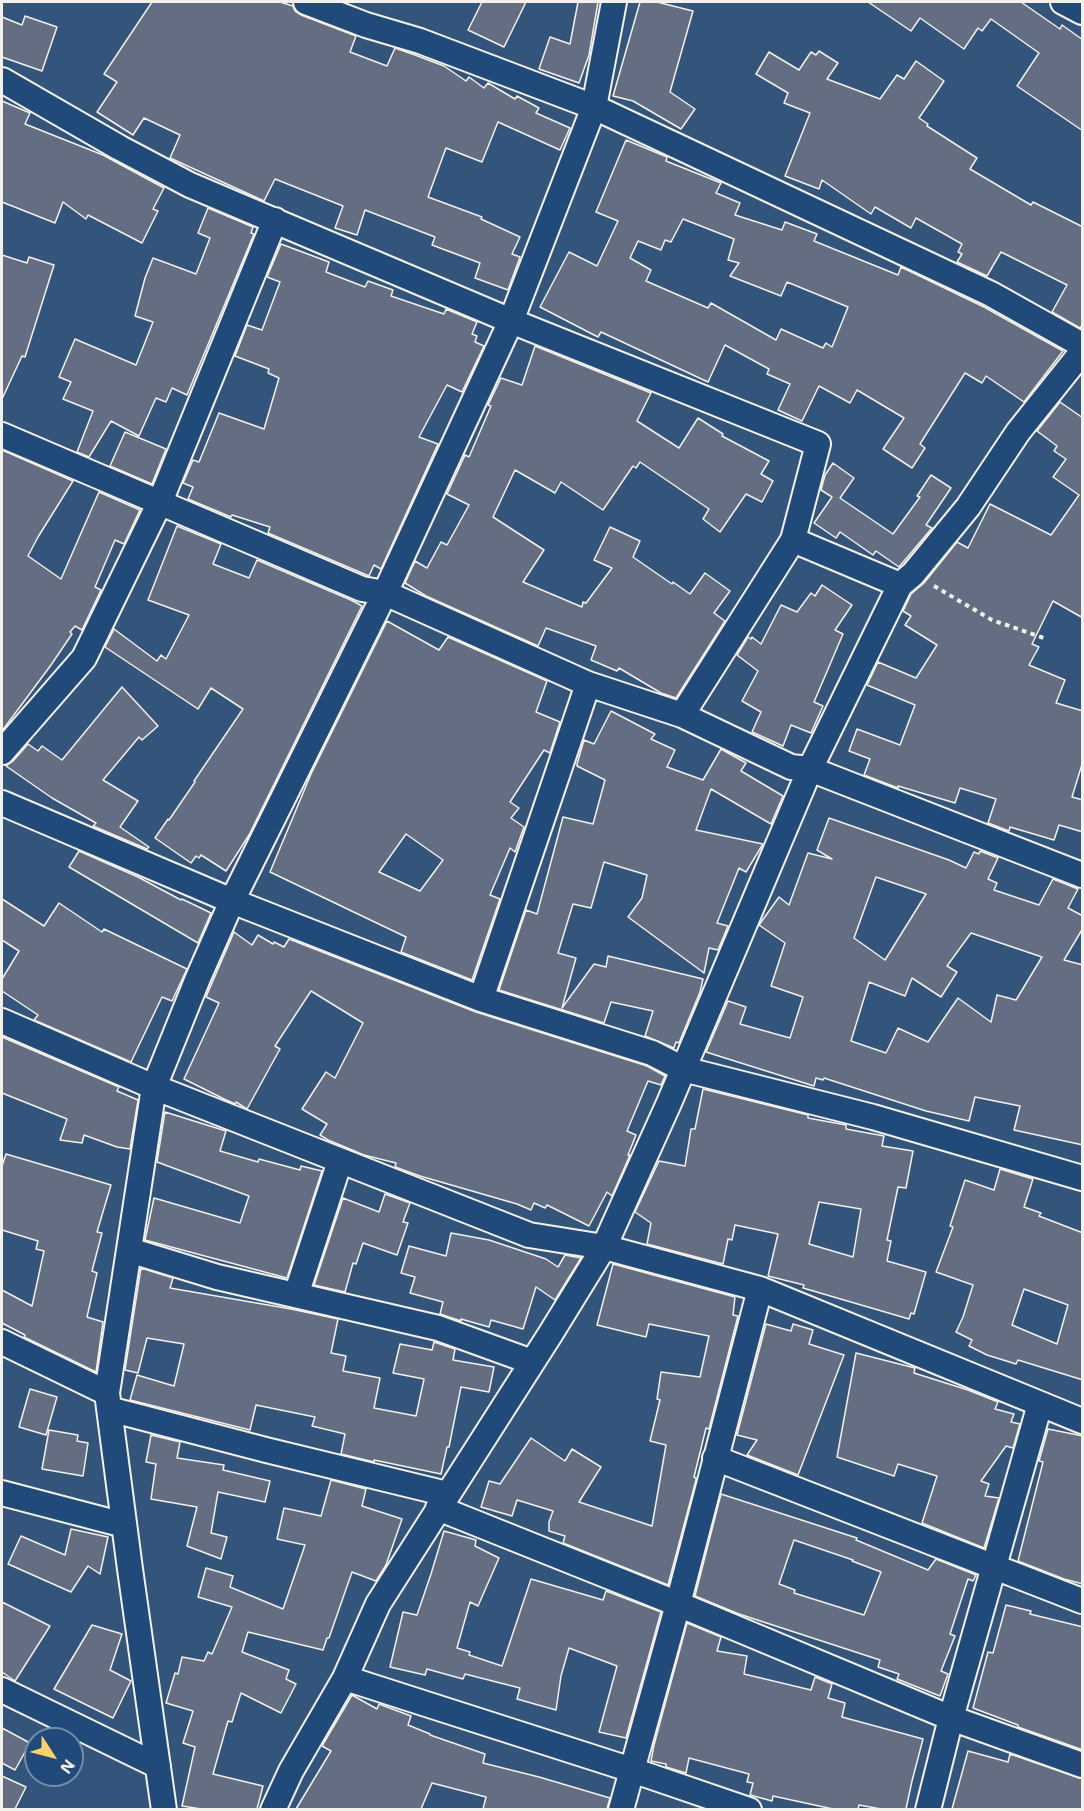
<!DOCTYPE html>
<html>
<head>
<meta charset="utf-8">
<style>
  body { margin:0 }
  #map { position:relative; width:1084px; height:1811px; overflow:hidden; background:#33557c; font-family:"Shantell Sans",sans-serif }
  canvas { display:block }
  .frame { position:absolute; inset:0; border:3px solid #f4f1e8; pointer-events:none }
  .north { position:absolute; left:24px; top:1727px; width:60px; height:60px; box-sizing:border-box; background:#1f4a7a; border:2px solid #748da6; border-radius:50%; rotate:126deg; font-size:16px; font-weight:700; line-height:24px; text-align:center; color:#f4f1e8 }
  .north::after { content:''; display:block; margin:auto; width:21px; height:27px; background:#ffd166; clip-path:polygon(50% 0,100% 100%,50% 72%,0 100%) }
</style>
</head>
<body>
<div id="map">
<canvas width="1084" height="1811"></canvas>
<div class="frame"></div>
<div class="north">N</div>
</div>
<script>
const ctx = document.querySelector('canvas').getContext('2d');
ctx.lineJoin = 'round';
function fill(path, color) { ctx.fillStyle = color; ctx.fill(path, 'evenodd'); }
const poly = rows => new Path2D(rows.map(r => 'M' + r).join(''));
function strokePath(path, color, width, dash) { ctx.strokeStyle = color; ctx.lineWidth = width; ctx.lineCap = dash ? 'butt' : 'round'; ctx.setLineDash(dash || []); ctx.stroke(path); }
const building = poly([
  [152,2,280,2,293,6,295,11,301,15,356,36,350,52,387,66,395,48,415,55,444,66,466,81,469,77,484,88,488,83,515,99,517,96,539,108,536,113,570,128,560,150,498,122,482,162,446,148,428,197,482,217,481,219,520,237,512,254,520,257,508,290,475,278,480,263,432,245,435,237,365,210,357,235,335,228,343,206,275,179,264,201,170,158,180,135,144,118,133,135,97,112,117,82,104,74,152,2],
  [482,2,526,2,504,47,468,30,482,2],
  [578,2,598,2,589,55,579,83,539,69,550,37,570,44,578,2],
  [640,2,657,2,693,11,670,92,695,109,681,129,633,101,613,96,640,2],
  [868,2,1021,2,1060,29,1062,25,1083,40,1083,131,1017,86,1039,53,991,19,982,31,978,28,964,49,920,18,911,31,868,2],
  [25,16,57,27,42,71,2,57,2,17,22,25,25,16],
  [819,51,838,63,827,79,880,99,897,75,904,79,916,61,944,81,919,118,928,124,927,126,977,158,970,169,1031,205,1033,202,1083,227,1083,324,1080,328,1052,312,1067,285,1001,252,987,276,957,262,962,254,958,252,962,244,916,218,911,228,875,207,871,214,822,180,819,189,785,176,810,113,784,103,788,93,756,74,769,52,799,70,811,52,816,55,819,51],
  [2,101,30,113,25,124,103,155,164,188,153,209,158,211,142,243,88,215,86,219,63,202,55,223,2,202,2,101],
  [626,140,667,157,666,161,721,183,716,193,740,203,735,215,782,230,785,222,817,234,814,241,898,275,901,267,984,307,1063,351,1024,402,986,376,982,383,965,373,920,444,925,448,912,468,883,449,904,418,857,390,850,403,819,386,802,421,778,410,790,384,767,374,769,369,725,345,708,382,601,332,598,337,540,307,569,252,597,266,618,221,596,212,626,140],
  [683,219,734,239,728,260,739,263,730,276,781,296,787,282,848,307,832,347,826,343,823,348,781,329,776,340,711,303,708,308,646,281,651,270,630,258,638,241,661,250,665,240,671,242,683,219],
  [208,208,253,227,251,233,254,234,187,395,172,388,166,402,156,398,139,436,111,421,89,457,77,452,93,411,63,399,71,382,59,377,75,339,136,365,153,322,135,316,145,278,153,258,196,274,210,238,198,233,208,208],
  [281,244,329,262,326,272,365,287,368,281,393,290,391,296,444,314,446,309,477,322,472,334,477,336,475,342,484,346,462,392,447,385,419,437,438,444,381,569,374,565,369,576,268,533,270,527,232,515,231,517,188,499,193,487,183,483,193,460,199,462,219,413,264,429,279,378,268,373,269,369,235,356,247,325,262,330,280,282,267,277,281,244],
  [2,255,27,263,29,257,54,265,25,357,22,356,2,399,2,255],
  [535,346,651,393,637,421,679,448,698,418,723,434,722,436,769,461,761,474,773,481,762,502,746,494,720,532,703,519,709,509,640,462,636,468,633,466,603,510,561,482,555,493,515,470,493,517,544,550,523,582,582,607,583,602,586,603,612,568,594,560,610,527,640,541,633,557,672,584,673,582,690,594,705,573,730,591,714,613,725,621,676,698,661,693,619,668,617,671,591,660,596,646,546,628,538,646,426,596,405,583,415,561,427,568,441,542,447,545,469,505,447,494,465,455,469,457,491,406,488,405,501,378,522,385,535,346],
  [1060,402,1083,418,1083,618,1053,601,1032,644,1039,647,1029,665,1065,680,1056,703,1083,711,1083,761,1072,797,1083,800,1083,832,1059,825,1054,840,1010,827,1009,831,988,823,996,799,960,788,955,803,898,786,898,788,864,775,870,759,849,751,857,729,900,745,915,705,867,685,878,662,916,678,937,645,905,625,911,616,903,611,911,594,924,583,957,542,968,548,990,504,1051,535,1079,495,1053,477,1066,459,1054,451,1057,446,1037,431,1060,402],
  [125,432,166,449,152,484,110,466,125,432],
  [2,450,73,481,38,537,28,556,61,579,99,492,140,510,124,544,115,540,95,587,101,590,82,630,75,626,70,632,72,634,51,665,2,731,2,450],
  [833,463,854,478,840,498,893,534,920,497,917,496,931,475,951,488,926,525,932,528,899,567,876,551,873,555,840,532,836,538,814,523,832,497,821,490,825,475,833,463],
  [177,526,221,544,213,564,249,578,257,560,351,600,362,606,249,835,226,871,201,855,199,858,196,856,191,863,155,838,168,819,169,820,195,782,194,781,243,709,211,688,198,709,105,647,114,629,157,661,161,655,166,659,189,615,148,600,177,526],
  [822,585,852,605,835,630,843,634,814,702,823,706,811,733,791,725,783,746,752,732,761,712,742,701,758,671,737,655,748,637,751,639,752,637,761,644,781,605,797,612,811,593,815,596,822,585],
  [387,621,439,650,448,637,547,681,536,712,560,722,550,753,544,750,510,802,519,808,511,818,524,827,515,852,510,848,490,895,500,899,472,980,401,952,406,937,270,872,311,774,387,621],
  [406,834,443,860,420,891,379,872,406,834],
  [122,687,158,726,142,740,139,737,103,780,138,801,120,827,149,847,147,849,93,826,96,823,52,798,6,766,13,761,28,744,38,751,42,746,62,760,122,687],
  [611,711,655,734,651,739,675,750,667,767,703,780,721,749,746,763,741,771,783,796,771,824,711,789,696,830,763,844,746,872,739,868,717,923,728,926,718,950,709,948,704,973,628,917,642,898,647,875,604,862,591,908,573,904,558,953,576,958,562,1008,594,964,606,967,608,956,703,979,700,992,679,1043,676,1042,674,1048,645,1036,653,1011,611,1002,604,1023,499,990,526,910,537,914,563,817,593,824,605,780,577,766,577,764,584,740,594,744,611,711],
  [829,818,949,860,966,868,974,852,979,854,980,851,998,858,988,879,997,883,994,890,1039,905,1053,879,1078,889,1068,908,1083,916,1083,928,1064,960,1083,965,1083,1145,1014,1130,1020,1106,975,1097,969,1121,926,1111,824,1078,823,1080,816,1078,814,1086,706,1052,728,1001,746,1007,740,1024,790,1038,803,997,771,986,785,943,759,925,779,897,789,905,808,853,832,859,817,850,829,818],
  [876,877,926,894,885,960,854,938,876,877],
  [971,933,1042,957,1016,1000,997,995,991,1022,958,998,928,1042,898,1028,886,1053,851,1041,869,982,905,996,912,978,941,997,957,972,947,966,971,933],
  [79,851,138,877,181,900,182,899,211,913,198,943,69,867,79,851],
  [2,899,44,926,59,903,102,932,104,929,187,969,172,1001,162,997,131,1062,34,1020,38,1015,2,991,2,979,19,951,2,940,2,899],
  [234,932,252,945,258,935,273,944,274,942,284,947,289,939,476,1012,647,1066,665,1076,661,1085,648,1081,627,1131,636,1135,628,1155,630,1155,612,1196,607,1192,589,1226,547,1205,545,1208,534,1203,531,1210,517,1204,420,1176,395,1167,396,1163,364,1155,328,1140,320,1135,327,1124,302,1109,326,1072,335,1078,363,1023,311,991,275,1046,280,1049,247,1109,236,1102,235,1104,224,1099,184,1079,219,1003,206,997,234,932],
  [2,1037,119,1087,117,1091,138,1100,130,1149,117,1147,84,1135,82,1143,60,1140,67,1119,2,1093,2,1037],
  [703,1089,808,1115,808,1118,846,1125,846,1129,884,1136,882,1146,913,1151,906,1188,898,1187,887,1240,891,1241,887,1261,926,1272,914,1314,911,1313,909,1319,803,1288,804,1285,768,1276,778,1234,735,1225,732,1240,728,1239,723,1264,647,1244,651,1223,635,1212,659,1161,685,1166,691,1129,695,1129,703,1089],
  [819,1202,861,1209,853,1257,809,1244,819,1202],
  [165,1112,226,1131,220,1151,258,1162,259,1159,300,1170,301,1166,322,1171,287,1278,145,1240,154,1198,240,1223,249,1196,157,1162,165,1112],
  [6,1154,111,1185,97,1232,102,1233,92,1271,97,1273,87,1317,103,1322,96,1372,24,1337,25,1335,2,1323,2,1290,32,1306,44,1251,36,1249,38,1241,2,1230,2,1166,6,1154],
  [1000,1169,1033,1179,1024,1207,1041,1213,1039,1216,1083,1233,1083,1380,1018,1360,1016,1364,987,1355,969,1346,972,1340,956,1332,963,1317,973,1285,936,1272,953,1227,950,1226,965,1180,994,1190,1000,1169],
  [1024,1289,1068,1305,1057,1344,1012,1325,1024,1289],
  [385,1194,410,1203,403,1222,408,1223,397,1255,363,1243,356,1264,353,1263,345,1292,314,1285,343,1198,379,1212,385,1194],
  [451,1233,489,1240,546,1259,558,1267,565,1255,581,1258,555,1300,536,1287,523,1329,491,1320,489,1327,461,1319,461,1321,440,1314,443,1302,410,1293,415,1277,401,1273,409,1246,446,1256,451,1233],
  [613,1264,735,1297,733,1315,738,1316,709,1429,706,1428,694,1477,696,1478,696,1480,668,1585,563,1543,565,1536,549,1531,549,1522,553,1511,517,1500,512,1516,481,1507,489,1481,500,1484,531,1438,565,1461,572,1449,601,1467,579,1502,652,1526,666,1445,650,1441,660,1400,657,1399,661,1372,700,1377,709,1336,649,1324,646,1337,597,1325,613,1264],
  [141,1268,173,1278,170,1288,291,1309,338,1319,331,1353,346,1356,343,1371,380,1378,374,1408,416,1416,424,1379,393,1373,400,1344,432,1350,434,1342,455,1349,453,1360,494,1367,489,1392,461,1387,449,1447,447,1447,441,1474,374,1460,374,1462,341,1454,345,1434,312,1426,315,1417,256,1405,250,1430,130,1400,137,1375,174,1386,184,1344,147,1338,138,1373,125,1370,141,1268],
  [766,1324,791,1331,793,1324,813,1330,809,1344,844,1355,798,1475,747,1455,757,1440,737,1435,766,1324],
  [856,1353,915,1368,914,1373,968,1390,998,1402,995,1409,1014,1414,1011,1422,1020,1424,1013,1448,1006,1446,981,1481,989,1484,985,1496,999,1498,984,1548,922,1523,937,1476,898,1464,894,1476,837,1457,856,1353],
  [30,1389,57,1397,46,1435,19,1427,30,1389],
  [1048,1429,1083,1436,1083,1584,1064,1579,1018,1561,1043,1462,1039,1461,1048,1429],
  [49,1430,78,1435,77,1441,88,1443,83,1476,42,1469,49,1430],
  [151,1435,180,1442,177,1458,224,1465,223,1470,270,1481,265,1502,218,1492,211,1533,227,1537,221,1559,187,1546,197,1507,151,1499,156,1464,146,1462,151,1435],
  [331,1480,366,1489,362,1506,402,1519,386,1565,376,1581,352,1572,329,1638,327,1638,323,1650,248,1632,242,1652,289,1670,286,1679,296,1684,281,1713,241,1693,232,1722,228,1721,213,1774,263,1786,257,1809,201,1809,182,1806,195,1747,183,1743,193,1711,166,1703,175,1673,178,1674,182,1657,204,1661,208,1652,212,1654,232,1607,198,1597,206,1568,233,1576,230,1587,283,1609,305,1545,277,1539,284,1508,321,1516,331,1480],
  [721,1494,857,1538,856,1540,928,1570,936,1559,976,1575,973,1581,968,1579,950,1634,955,1636,941,1671,948,1674,940,1696,897,1679,899,1674,878,1667,880,1660,739,1614,695,1596,721,1494],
  [794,1540,853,1560,852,1561,881,1572,864,1615,794,1593,795,1590,779,1584,794,1540],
  [71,1529,108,1537,100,1574,88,1566,71,1592,8,1564,21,1536,65,1555,71,1529],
  [444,1531,476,1540,475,1546,499,1558,478,1606,470,1602,457,1648,470,1652,469,1655,502,1666,531,1579,603,1600,606,1591,661,1612,626,1738,599,1732,617,1666,569,1648,561,1676,556,1710,517,1699,520,1688,465,1674,463,1679,427,1669,425,1675,390,1667,403,1612,417,1615,431,1574,444,1531],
  [2,1602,50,1626,15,1681,2,1672,2,1602],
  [1006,1605,1031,1611,1030,1614,1083,1627,1083,1750,1018,1727,1018,1725,973,1708,988,1652,993,1653,1006,1605],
  [687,1623,721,1637,717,1651,747,1656,744,1674,811,1690,815,1677,832,1684,828,1698,845,1703,842,1717,923,1739,912,1781,906,1809,881,1809,859,1805,858,1809,833,1809,773,1796,772,1801,750,1795,753,1783,747,1782,749,1774,689,1758,686,1773,666,1767,666,1764,651,1761,654,1745,687,1623],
  [92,1625,122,1634,110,1670,131,1681,113,1718,54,1689,92,1625],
  [352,1695,377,1709,379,1704,411,1716,408,1725,430,1734,430,1735,485,1754,483,1763,539,1777,610,1798,607,1809,483,1809,486,1797,432,1783,421,1809,296,1809,331,1751,322,1746,352,1695],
  [2,1728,30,1743,15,1770,2,1763,2,1728],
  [968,1751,1008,1762,1010,1754,1083,1779,1083,1809,952,1809,968,1751],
  [2,1776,26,1787,15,1809,2,1809,2,1776]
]);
fill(building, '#636e82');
strokePath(building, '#f4f1e8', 1.5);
const minor = poly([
  [306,2,366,25,420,41,594,107,991,294,1082,345],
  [1063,2,1082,12],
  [2,80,120,148,190,185,511,321,818,444,793,540,682,715],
  [2,435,362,589,385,593,588,684,682,715,791,767,810,769,1082,875],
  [793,540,900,585],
  [2,752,84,658,160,502,275,220],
  [2,803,232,901,481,999,652,1053,683,1069,873,1117,1082,1178],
  [481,999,588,684],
  [2,1021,154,1087,529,1235,604,1247,760,1289,1082,1421],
  [129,1250,217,1277,438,1328,532,1362],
  [296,1295,340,1161],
  [2,1342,107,1393],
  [109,1409,266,1450,447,1494],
  [715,1458,1082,1601],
  [2,1493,124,1525],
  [438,1508,678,1604,951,1718,1082,1765],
  [345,1678,632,1770,749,1810],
  [2,1690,158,1766],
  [164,1810,130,1569,107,1393,154,1087,198,978,232,901,385,593,511,321,594,107,614,2],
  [273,1810,291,1771,345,1678,378,1604,551,1333,604,1247,669,1103,810,769,900,585,913,574,968,507,1018,432,1082,352],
  [621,1810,678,1604,760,1289],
  [928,1810,951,1718,1040,1404]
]);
strokePath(minor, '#f4f1e8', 28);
strokePath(poly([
  [934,586,992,620,1044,638]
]), '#f4f1e8', 4, [4.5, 4.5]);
strokePath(minor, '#1f4a7a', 24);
</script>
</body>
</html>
